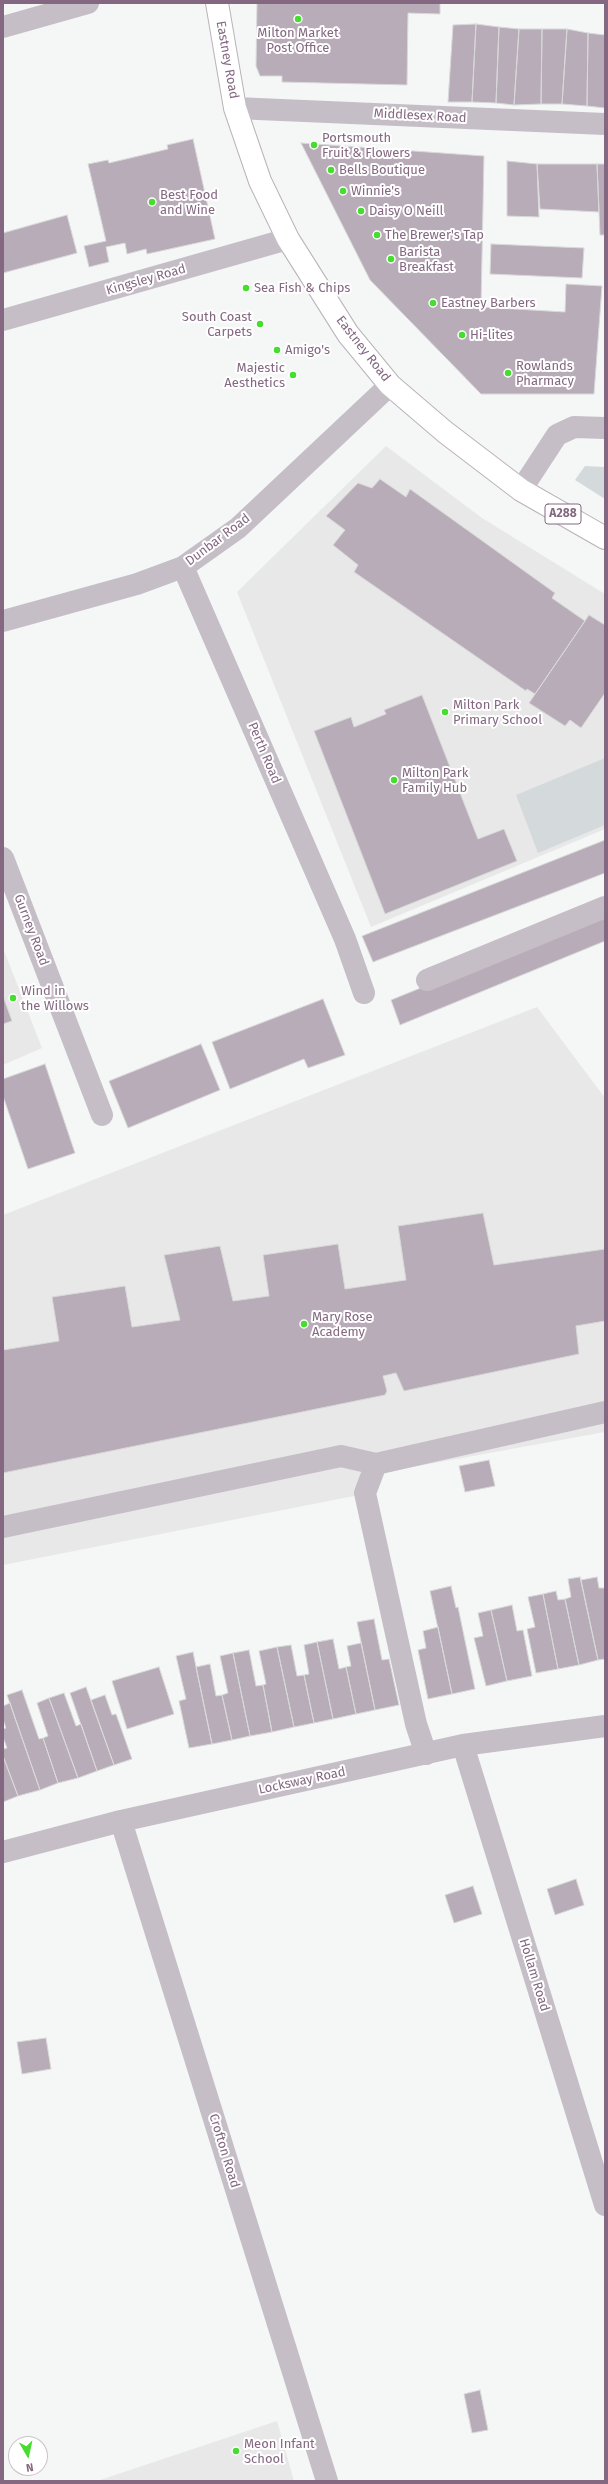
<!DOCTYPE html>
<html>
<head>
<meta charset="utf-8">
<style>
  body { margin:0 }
  #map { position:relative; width:608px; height:2484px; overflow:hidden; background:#f4f7f6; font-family:"Fira Sans",sans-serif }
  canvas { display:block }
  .frame { position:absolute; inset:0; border:4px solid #846882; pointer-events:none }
  .north { position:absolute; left:8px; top:2436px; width:40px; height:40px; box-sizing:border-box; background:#fff; border:1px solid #cec3cd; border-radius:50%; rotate:171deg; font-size:11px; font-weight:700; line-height:16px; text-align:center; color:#846882 }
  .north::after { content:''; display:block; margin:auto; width:14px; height:18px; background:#46dc30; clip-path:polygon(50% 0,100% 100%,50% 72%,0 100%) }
</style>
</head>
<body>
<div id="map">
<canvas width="608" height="2484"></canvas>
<div class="frame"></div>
<div class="north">N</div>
</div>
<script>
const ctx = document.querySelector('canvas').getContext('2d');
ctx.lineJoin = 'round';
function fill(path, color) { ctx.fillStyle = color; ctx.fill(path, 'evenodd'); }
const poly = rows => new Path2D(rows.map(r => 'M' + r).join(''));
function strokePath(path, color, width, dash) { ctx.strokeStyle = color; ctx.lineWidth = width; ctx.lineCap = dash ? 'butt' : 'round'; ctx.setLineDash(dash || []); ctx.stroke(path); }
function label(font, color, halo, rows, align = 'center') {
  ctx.font = font + ' "Fira Sans",sans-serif'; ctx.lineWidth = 4; ctx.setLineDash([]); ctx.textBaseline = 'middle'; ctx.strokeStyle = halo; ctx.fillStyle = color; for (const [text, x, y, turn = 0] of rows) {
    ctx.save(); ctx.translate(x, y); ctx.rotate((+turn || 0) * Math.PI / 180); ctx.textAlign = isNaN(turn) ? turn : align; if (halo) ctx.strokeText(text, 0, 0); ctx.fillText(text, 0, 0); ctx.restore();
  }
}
fill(poly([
  [386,446,482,518,605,594,605,829,371,927,237,592],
  [3,948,42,1048,3,1065],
  [537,1007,605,1098,605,1432,385,1472,354,1496,3,1565,3,1215],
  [277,2421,294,2481,97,2481]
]), '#e8e8e8');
fill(poly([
  [585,466,605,467,605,499,575,480],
  [605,758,605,825,538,853,516,795]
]), '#d4dadc');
const building = poly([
  [257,3,440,3,440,14,408,13,407,85,282,82,282,76,260,76,256,66,257,3],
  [476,24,499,27,496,103,472,102,476,24],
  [476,24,472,102,448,102,453,25,476,24],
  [499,27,519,29,514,105,496,103,499,27],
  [519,29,542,29,541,104,514,105,519,29],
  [542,29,567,29,562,104,541,104,542,29],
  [567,29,588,33,587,106,562,104,567,29],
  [588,33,605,35,605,108,587,106,588,33],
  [193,139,215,239,147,254,146,249,127,254,125,243,106,247,109,262,89,267,84,246,106,241,88,164,108,160,109,163,168,149,167,145,193,139],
  [301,143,484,156,481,307,565,312,566,284,602,286,594,394,481,394,370,280,301,143],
  [507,161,537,164,539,217,507,216,507,161],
  [537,164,597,164,599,212,540,209,537,164],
  [597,164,605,164,605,235,600,235,597,164],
  [67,215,77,253,3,273,3,233,67,215],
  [491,244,584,248,582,278,490,274,491,244],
  [380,479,406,497,410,489,555,593,552,598,585,621,535,694,527,689,526,691,354,572,358,565,333,545,345,530,326,516,358,483,372,488,380,479],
  [589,615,605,625,605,693,581,728,570,720,565,726,529,703,589,615],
  [422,695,478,839,504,829,517,861,385,914,314,731,351,717,354,727,386,714,384,710,422,695],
  [605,840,605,873,373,962,362,936,605,840],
  [605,913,605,941,400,1025,391,1000,605,913],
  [3,996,12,1021,3,1024,3,996],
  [323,999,345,1055,308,1068,304,1059,230,1089,212,1042,323,999],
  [201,1044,220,1090,128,1128,109,1081,201,1044],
  [45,1064,75,1153,28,1169,3,1096,3,1079,45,1064],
  [483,1213,494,1265,605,1249,605,1321,576,1326,579,1354,404,1391,396,1373,383,1376,387,1391,385,1395,3,1473,3,1350,59,1341,52,1297,125,1286,132,1327,180,1320,164,1255,220,1246,233,1301,269,1296,263,1255,338,1244,345,1289,406,1280,398,1226,483,1213],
  [489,1460,495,1486,465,1492,459,1466,489,1460],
  [580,1577,598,1660,579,1665,565,1599,571,1597,568,1579,580,1577],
  [597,1577,599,1588,605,1588,605,1659,598,1660,581,1580,597,1577],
  [451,1586,456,1608,458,1607,475,1689,452,1694,430,1591,451,1586],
  [556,1591,558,1600,565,1599,579,1665,558,1669,543,1594,556,1591],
  [543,1594,558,1669,536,1673,527,1629,535,1627,528,1597,543,1594],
  [512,1605,517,1631,523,1630,532,1676,507,1681,491,1610,512,1605],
  [491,1610,507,1681,486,1686,474,1638,483,1636,478,1613,491,1610],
  [374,1619,382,1660,389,1659,399,1705,375,1710,357,1622,374,1619],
  [438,1627,452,1694,428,1699,418,1650,426,1648,423,1631,438,1627],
  [333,1639,339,1669,346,1667,356,1714,333,1719,317,1642,333,1639],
  [317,1642,333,1719,314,1723,304,1675,309,1674,304,1645,317,1642],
  [361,1643,375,1710,356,1714,346,1667,351,1666,347,1646,361,1643],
  [291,1645,297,1676,304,1675,314,1723,294,1727,277,1647,291,1645],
  [277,1647,294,1727,272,1732,263,1685,266,1684,259,1651,277,1647],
  [249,1650,256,1686,263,1685,272,1732,250,1736,233,1653,249,1650],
  [193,1652,212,1744,189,1748,179,1701,186,1699,176,1656,193,1652],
  [233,1653,250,1736,232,1740,222,1695,228,1693,220,1656,233,1653],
  [210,1664,216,1696,222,1695,232,1740,212,1744,196,1667,210,1664],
  [159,1667,174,1714,127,1729,112,1681,159,1667],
  [86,1687,114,1765,97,1771,70,1693,86,1687],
  [22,1690,39,1739,43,1738,58,1783,40,1790,7,1695,22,1690],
  [64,1693,76,1726,81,1724,97,1771,78,1778,49,1698,64,1693],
  [105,1695,112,1715,116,1714,132,1759,114,1765,91,1700,105,1695],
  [49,1698,78,1778,58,1783,43,1738,48,1736,37,1703,49,1698],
  [10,1703,40,1790,18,1796,3,1756,3,1749,7,1748,3,1737,3,1729,6,1728,3,1719,3,1706,10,1703],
  [3,1756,18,1796,3,1802,3,1756],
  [576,1879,584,1905,555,1915,547,1889,576,1879],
  [473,1886,482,1914,454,1923,445,1895,473,1886],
  [46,2038,51,2069,22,2074,17,2042,46,2038],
  [480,2390,488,2430,472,2433,464,2394,480,2390]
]);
fill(building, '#b9acb9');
strokePath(building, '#d7d9d8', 1);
const major = poly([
  [217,3,235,108,260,181,288,239,348,334,390,385,445,432,521,490,605,538]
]);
strokePath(major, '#bbb2ba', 24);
strokePath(poly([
  [3,27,88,3],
  [235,108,605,124],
  [3,320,288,239],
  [521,490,557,435,574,427,605,428],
  [183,567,345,939,364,993],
  [3,621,137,584,183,567,238,528,390,385],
  [3,858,102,1115],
  [427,980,605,907],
  [3,1527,341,1456,376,1464],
  [463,1745,605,2205],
  [426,1754,416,1724,365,1493,376,1464,605,1412],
  [121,1821,327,2481],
  [3,1852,121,1821,463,1745,605,1726]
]), '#c6bec6', 22);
strokePath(major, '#fff', 22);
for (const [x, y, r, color] of [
  [298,19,4,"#46dc30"],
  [314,145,4,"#46dc30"],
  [331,170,4,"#46dc30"],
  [343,191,4,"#46dc30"],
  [152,202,4,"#46dc30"],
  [361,211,4,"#46dc30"],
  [377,235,4,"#46dc30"],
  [391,259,4,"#46dc30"],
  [246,288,4,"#46dc30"],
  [433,303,4,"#46dc30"],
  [260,324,4,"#46dc30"],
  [462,335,4,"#46dc30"],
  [277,350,4,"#46dc30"],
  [508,373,4,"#46dc30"],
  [293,375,4,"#46dc30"],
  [445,712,4,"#46dc30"],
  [394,780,4,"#46dc30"],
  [13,998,4,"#46dc30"],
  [304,1324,4,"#46dc30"],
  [236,2451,4,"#46dc30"]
]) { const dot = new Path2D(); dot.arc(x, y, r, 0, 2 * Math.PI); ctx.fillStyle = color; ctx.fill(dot); strokePath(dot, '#fff', 1.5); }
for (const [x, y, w] of [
  [563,514,36]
]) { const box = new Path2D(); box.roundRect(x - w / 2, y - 10, w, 20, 3); ctx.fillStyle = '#fff'; ctx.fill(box); strokePath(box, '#846882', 1); }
label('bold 12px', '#846882', null, [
  ["A288",563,514]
]);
label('13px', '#846882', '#fff', [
  ["Milton Market",298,33,"center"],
  ["Post Office",298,48,"center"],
  ["Portsmouth",322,138],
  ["Fruit & Flowers",322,153],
  ["Bells Boutique",339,170],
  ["Winnie's",351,191],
  ["Best Food",160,195],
  ["and Wine",160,210],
  ["Daisy O Neill",369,211],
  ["The Brewer's Tap",385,235],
  ["Barista",399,252],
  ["Breakfast",399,267],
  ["Sea Fish & Chips",254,288],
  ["Eastney Barbers",441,303],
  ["South Coast",252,317,"right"],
  ["Carpets",252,332,"right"],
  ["Hi-lites",470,335],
  ["Amigo's",285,350],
  ["Rowlands",516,366],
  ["Pharmacy",516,381],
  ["Majestic",285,368,"right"],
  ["Aesthetics",285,383,"right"],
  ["Milton Park",453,705],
  ["Primary School",453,720],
  ["Milton Park",402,773],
  ["Family Hub",402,788],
  ["Wind in",21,991],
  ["the Willows",21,1006],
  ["Mary Rose",312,1317],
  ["Academy",312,1332],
  ["Meon Infant",244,2444],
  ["School",244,2459]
], 'left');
label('13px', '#846882', '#fff', [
  ["Eastney Road",227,60,80],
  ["Middlesex Road",420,116,3],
  ["Kingsley Road",146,280,-16],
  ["Eastney Road",363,349,52],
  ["Dunbar Road",218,540,-37],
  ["Perth Road",264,753,67],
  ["Gurney Road",31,930,69],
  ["Locksway Road",302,1781,-12],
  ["Hollam Road",534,1975,73],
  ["Crofton Road",224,2151,73]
]);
</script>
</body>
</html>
